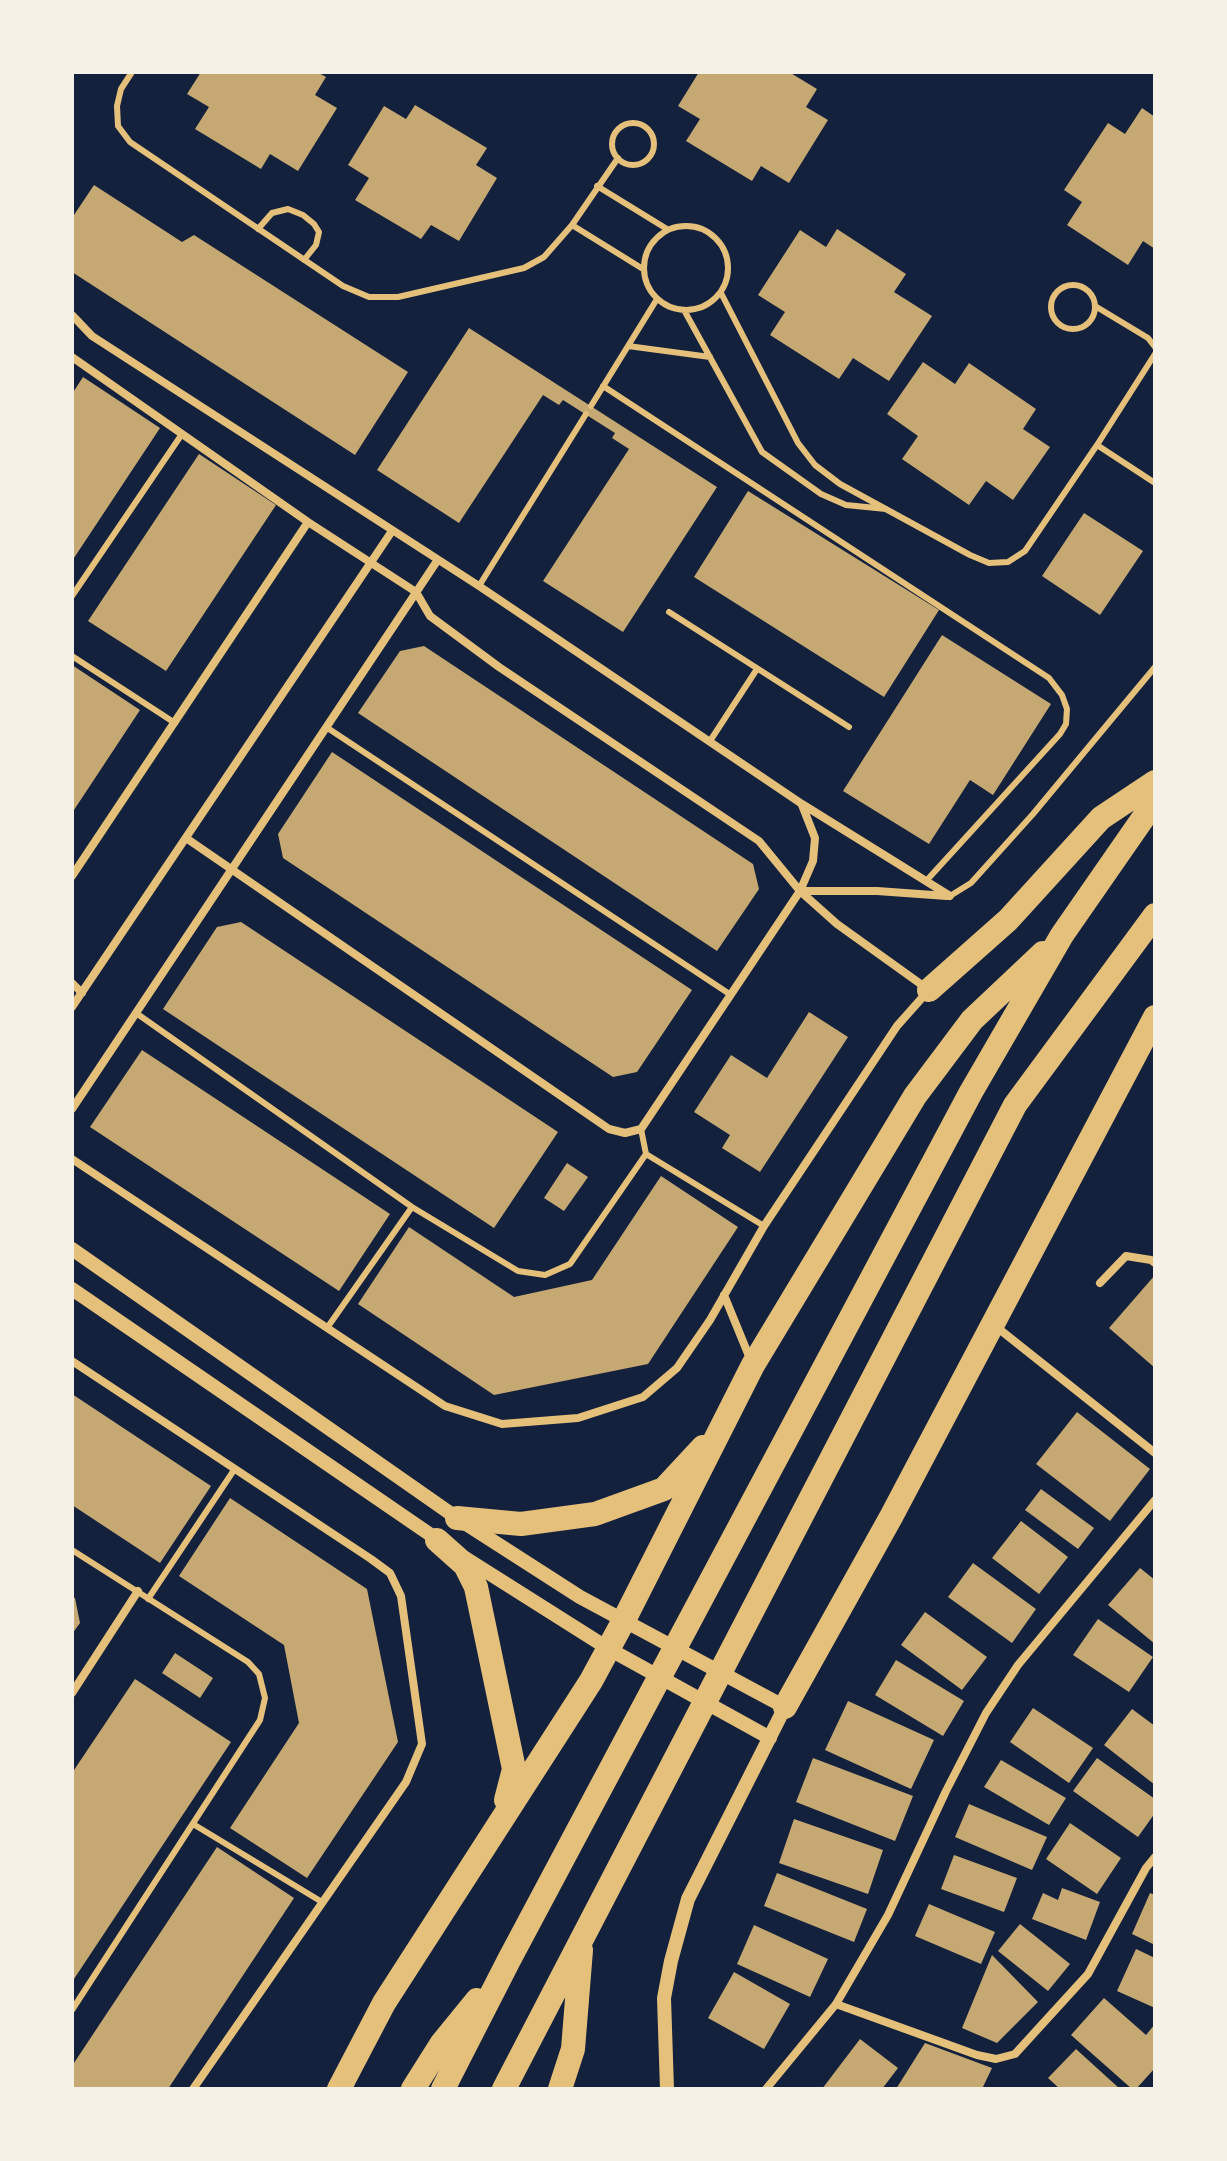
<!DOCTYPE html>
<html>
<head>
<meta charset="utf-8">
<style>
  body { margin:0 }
  #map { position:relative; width:1227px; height:2161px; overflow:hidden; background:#14213d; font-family:Figtree,sans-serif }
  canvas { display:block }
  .frame { position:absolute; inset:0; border:74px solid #f6f1e7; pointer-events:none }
</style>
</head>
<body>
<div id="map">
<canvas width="1227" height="2161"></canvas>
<div class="frame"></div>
</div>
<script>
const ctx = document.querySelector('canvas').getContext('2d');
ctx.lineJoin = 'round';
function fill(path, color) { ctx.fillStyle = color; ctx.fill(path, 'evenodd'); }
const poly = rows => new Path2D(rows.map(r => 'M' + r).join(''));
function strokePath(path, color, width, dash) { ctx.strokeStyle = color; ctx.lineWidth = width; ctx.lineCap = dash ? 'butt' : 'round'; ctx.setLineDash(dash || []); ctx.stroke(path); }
fill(poly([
  [201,72,317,72,326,77,315,95,337,108,298,171,270,154,261,169,195,129,209,107,187,94],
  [699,72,789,72,817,89,806,107,828,120,789,183,761,166,752,181,686,141,700,119,678,106],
  [415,105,487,148,476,165,497,178,459,241,431,225,421,239,355,200,369,178,348,165,384,106,406,119],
  [1142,108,1155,117,1155,249,1143,241,1128,265,1067,225,1082,202,1064,190,1108,123,1125,134],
  [94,185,182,242,194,235,408,372,355,455,72,272,72,218],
  [837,229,906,274,894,292,932,316,889,381,853,358,839,379,770,335,785,312,758,295,800,230,826,247],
  [469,328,717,487,623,632,543,581,629,449,612,438,615,433,563,400,559,405,543,395,459,523,377,470],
  [923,362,955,384,969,363,1036,409,1023,429,1050,447,1013,500,986,481,969,505,902,459,918,436,887,414],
  [83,377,160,428,72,561,72,394],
  [199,454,276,505,166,671,88,621],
  [748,491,939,610,884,697,694,577],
  [1084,513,1143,551,1100,615,1042,576],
  [942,635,1051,704,993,795,970,780,929,844,843,791],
  [424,646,753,864,759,889,717,951,358,713,400,651],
  [72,665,140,710,72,813],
  [332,752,692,990,637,1072,613,1077,283,858,278,834],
  [241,922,558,1132,494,1228,163,1009,217,927],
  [809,1012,848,1037,760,1172,722,1148,730,1135,694,1112,731,1055,767,1078],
  [142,1050,390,1214,339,1291,90,1127],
  [567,1163,588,1177,564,1211,544,1198],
  [661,1176,738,1227,648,1364,494,1395,358,1304,409,1227,514,1297,592,1280],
  [1155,1275,1155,1368,1109,1328],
  [72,1394,211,1486,160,1563,72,1505],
  [1077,1412,1150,1469,1110,1521,1036,1464],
  [1041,1489,1094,1528,1078,1549,1025,1510],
  [230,1498,367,1589,398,1742,307,1878,230,1828,299,1723,284,1645,179,1576],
  [1021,1521,1068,1557,1039,1594,992,1558],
  [973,1563,1036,1609,1012,1643,948,1597],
  [1140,1568,1155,1580,1155,1644,1108,1605],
  [72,1597,75,1598,80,1623,72,1634],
  [925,1612,987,1657,962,1690,901,1645],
  [1098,1619,1153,1657,1129,1692,1073,1655],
  [175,1653,213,1678,200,1698,162,1673],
  [896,1660,964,1701,943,1736,875,1695],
  [135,1679,231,1742,72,1982,72,1773],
  [848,1701,934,1740,911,1789,825,1750],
  [1033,1708,1093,1748,1069,1783,1010,1742],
  [1132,1709,1155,1726,1155,1785,1104,1745],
  [813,1758,913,1796,895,1841,796,1802],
  [1097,1758,1155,1799,1155,1813,1138,1837,1073,1791],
  [1001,1760,1066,1798,1049,1825,984,1787],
  [969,1804,1047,1837,1032,1870,955,1837],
  [794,1819,883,1850,868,1894,779,1863],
  [1070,1823,1121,1858,1097,1894,1046,1859],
  [217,1847,294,1898,168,2089,72,2089,72,2066],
  [954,1855,1017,1878,1004,1912,941,1889],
  [777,1873,867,1909,854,1942,764,1906],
  [1062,1888,1100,1902,1086,1940,1032,1919,1043,1893,1058,1900],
  [1150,1893,1155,1895,1155,1945,1132,1934],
  [929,1904,995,1932,981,1964,915,1936],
  [1020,1924,1070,1964,1048,1991,998,1951],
  [754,1925,828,1959,810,1997,737,1964],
  [1136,1949,1155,1958,1155,2008,1117,1991],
  [992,1955,1038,2002,997,2043,962,2028],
  [734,1972,790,2004,764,2049,708,2018],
  [1104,1998,1146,2035,1155,2024,1155,2068,1136,2089,1132,2089,1071,2035],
  [860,2039,898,2068,882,2089,822,2089],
  [925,2043,992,2068,982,2089,896,2089],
  [1076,2049,1120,2089,1060,2089,1048,2078]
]), '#c6a872');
strokePath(poly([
  [132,72,121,89,117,106,118,126,130,142,343,286,369,297,398,297,524,268,544,257,572,225,618,158],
  '612 144a21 21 0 1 1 42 0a21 21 0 1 1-42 0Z',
  [597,186,667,229],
  [572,225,643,269],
  '644 268a42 42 0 1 1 84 0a42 42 0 1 1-84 0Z',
  [258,229,272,213,288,209,303,215,314,224,319,232,316,245,304,260],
  '1051 307a22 22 0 1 1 44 0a22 22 0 1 1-44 0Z',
  [721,293,798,443,815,465,840,484,970,555,989,563,1008,562,1025,551,1097,445,1155,483],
  [1095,306,1148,338,1155,347],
  [684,310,762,452,821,494,846,505,886,509],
  [628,346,710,357],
  [603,386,1049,678,1062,695,1067,709,1066,724,1060,734,927,880],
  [591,406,657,299],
  [1097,445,1155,354],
  [479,586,586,414],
  [72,596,182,434],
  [669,612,849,727],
  [72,656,175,723],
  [326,727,731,995],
  [710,741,757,669],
  [950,896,971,883,1033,814,1155,667],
  [136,1013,412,1207,518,1271,545,1275,570,1264,646,1154,641,1129],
  [646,1154,764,1226],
  [327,1328,412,1207],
  [72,1550,248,1662,259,1674,265,1698,260,1720,72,2010],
  [148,1599,234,1470],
  [193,1824,322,1902]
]), '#e5c07b', 6);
strokePath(poly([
  [72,315,92,336,479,586,802,804,950,896],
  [72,357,308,522,416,592,430,616,499,667,759,841,800,891,837,924,929,990,897,1026,764,1226,710,1320,677,1368,643,1397,578,1418,502,1424,445,1406,72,1159],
  [186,838,609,1129,625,1133,641,1129,800,891,813,861,815,838,802,805],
  [72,876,308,522],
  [801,891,877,891,947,896],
  [72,983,82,993],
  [72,1007,392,531],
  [72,1109,437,561],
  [1100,1283,1126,1256,1151,1260,1155,1263],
  [724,1295,751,1361],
  [994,1325,1155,1453],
  [72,1361,371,1559,390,1573,401,1596,422,1744,406,1782,193,2089],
  [72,1693,138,1591],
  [836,2004,977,2055,996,2059,1015,2054,1088,1974,1146,1868,1155,1857],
  [766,2089,836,2004,888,1915,946,1791,986,1713,1018,1665,1155,1500]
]), '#e5c07b', 8);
strokePath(poly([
  [72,1249,457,1518,580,1597,785,1707,688,1899,671,1961,664,1998,667,2089],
  [72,1289,441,1542],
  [465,1558,609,1649,770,1738]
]), '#e5c07b', 14);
strokePath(poly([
  [929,990,1008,920,1101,818,1155,782],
  [457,1518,521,1524,595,1514,664,1489,703,1447],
  [437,1540,465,1565,476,1587,514,1769,506,1800],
  [785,1707,891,1517,1155,1017],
  [339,2089,384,2003,591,1681,624,1620,753,1365,915,1096,972,1020,1043,953],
  [413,2089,442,2043,477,2000],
  [443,2089,509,1960,971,1092,1062,935,1155,801],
  [504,2089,1015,1105,1155,915],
  [560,2089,573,2049,581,1950]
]), '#e5c07b', 24);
</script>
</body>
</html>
